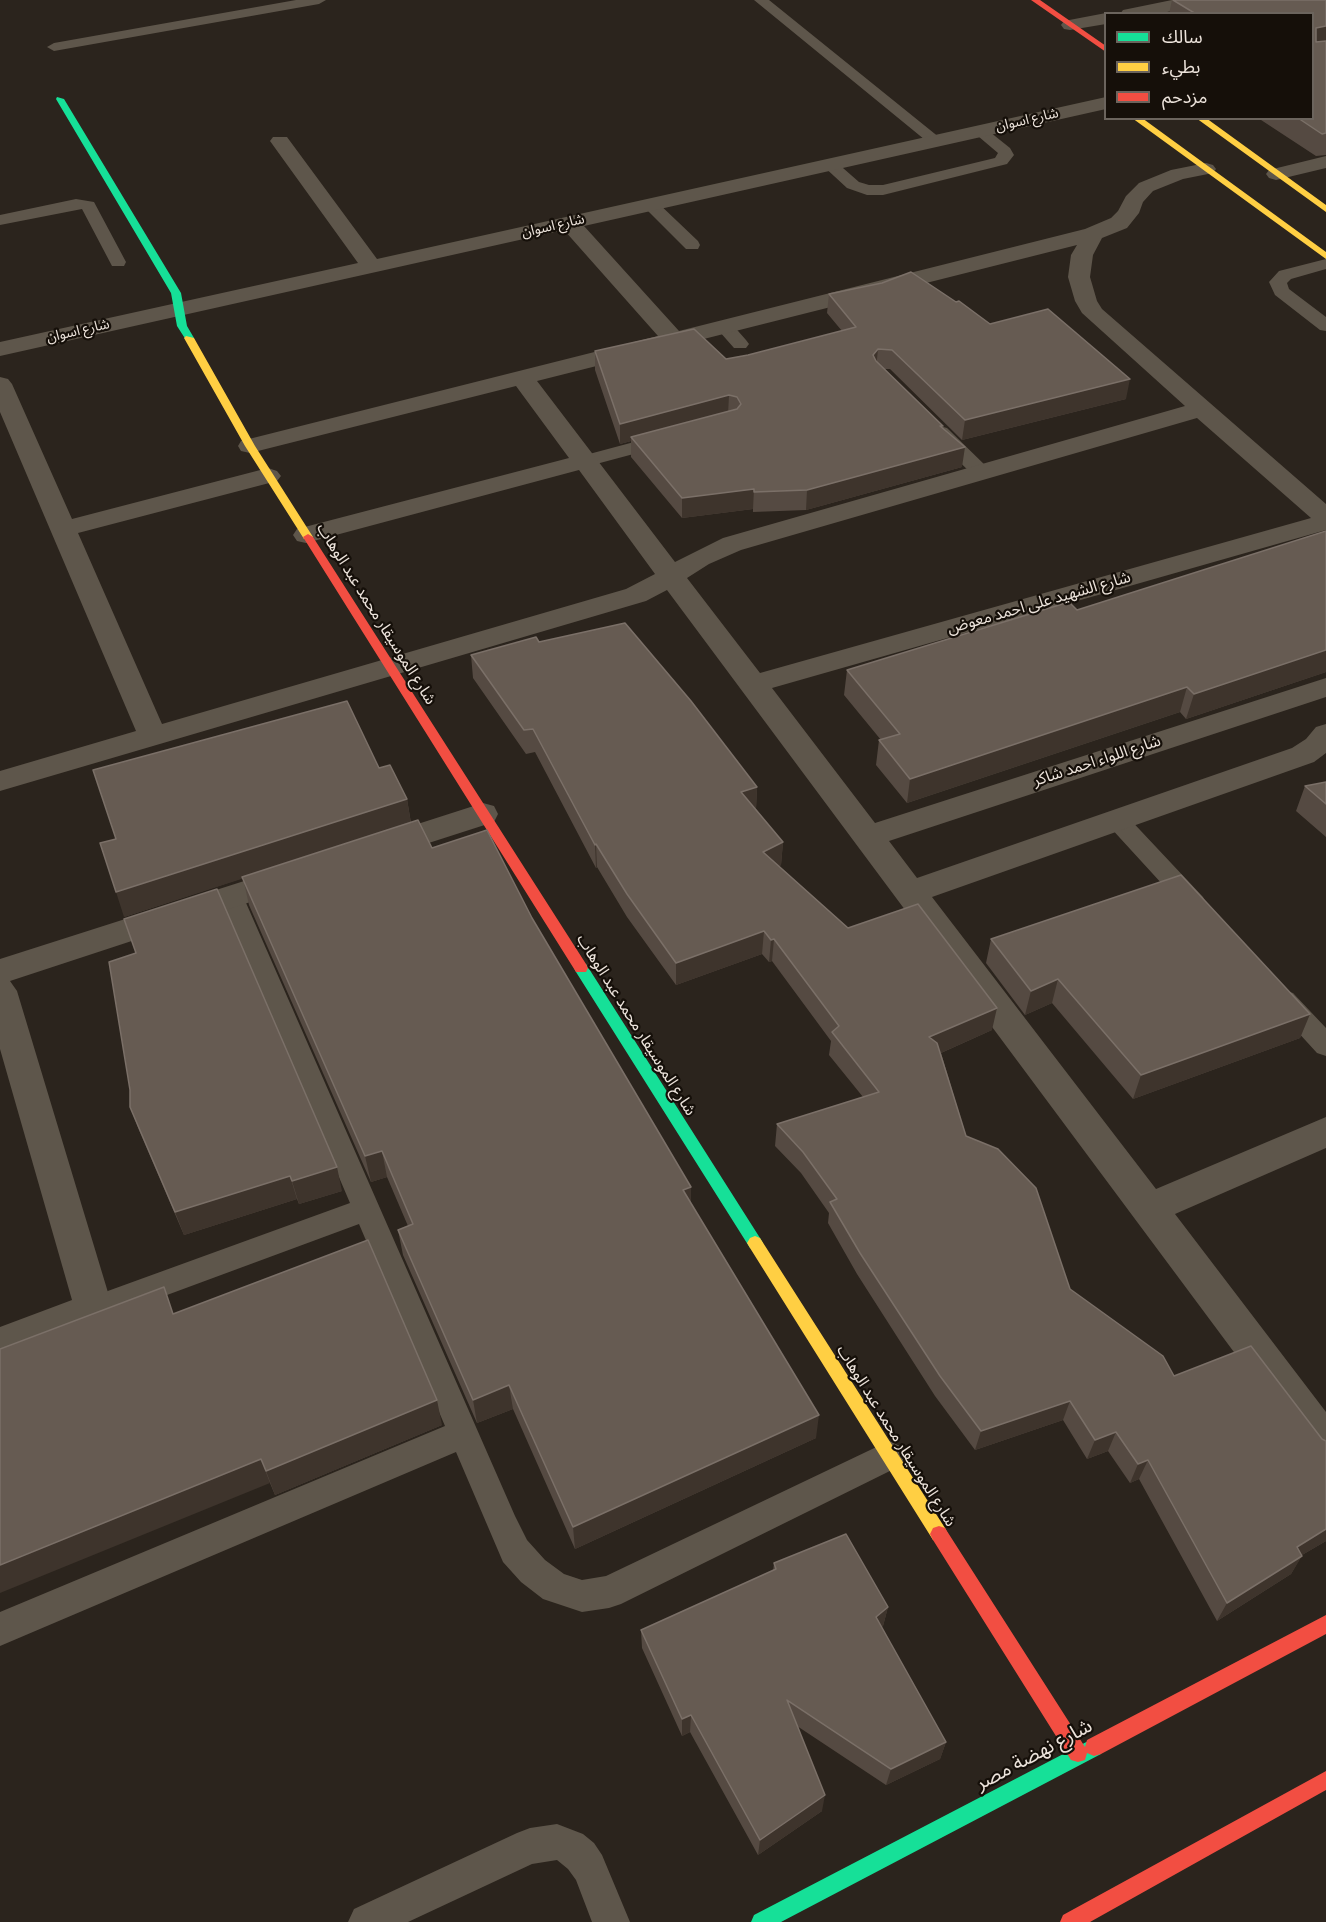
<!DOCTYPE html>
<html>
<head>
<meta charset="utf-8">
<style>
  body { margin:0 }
  #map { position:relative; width:1326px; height:1922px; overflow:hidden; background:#2b241d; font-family:"PT Sans Narrow","Noto Sans Arabic",sans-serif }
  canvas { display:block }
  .legend { position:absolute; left:1104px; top:12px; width:210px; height:108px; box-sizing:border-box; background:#150f09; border:2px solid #6b645d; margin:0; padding:8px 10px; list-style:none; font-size:18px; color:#ece3db }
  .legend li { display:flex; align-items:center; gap:12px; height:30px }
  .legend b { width:30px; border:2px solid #6b645d }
</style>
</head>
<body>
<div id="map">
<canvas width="1326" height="1922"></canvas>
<ul class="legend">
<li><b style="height:8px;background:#16e098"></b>سالك</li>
<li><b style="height:8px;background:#ffcf43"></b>بطيء</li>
<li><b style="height:8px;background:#f24e42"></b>مزدحم</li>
</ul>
</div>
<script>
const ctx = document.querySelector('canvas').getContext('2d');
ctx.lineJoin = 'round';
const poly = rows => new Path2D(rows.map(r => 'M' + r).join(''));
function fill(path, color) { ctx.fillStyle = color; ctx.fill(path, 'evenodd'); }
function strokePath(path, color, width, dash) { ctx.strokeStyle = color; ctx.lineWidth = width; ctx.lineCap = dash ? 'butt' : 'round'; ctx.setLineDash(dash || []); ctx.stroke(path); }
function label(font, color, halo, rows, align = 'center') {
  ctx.font = font + ' "PT Sans Narrow","Noto Sans Arabic",sans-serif'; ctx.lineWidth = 4.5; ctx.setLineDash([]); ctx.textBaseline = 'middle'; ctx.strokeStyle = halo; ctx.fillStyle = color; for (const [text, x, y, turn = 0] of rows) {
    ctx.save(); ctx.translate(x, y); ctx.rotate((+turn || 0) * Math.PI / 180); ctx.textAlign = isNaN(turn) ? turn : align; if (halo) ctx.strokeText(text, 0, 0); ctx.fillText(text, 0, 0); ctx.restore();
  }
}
fill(poly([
  [296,0,326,0,319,4,54,51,47,47,54,43,296,0],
  [754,0,769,0,940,138,943,141,940,144,930,144,754,0],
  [980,126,985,128,1010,148,1014,155,1007,164,883,195,867,195,847,188,821,164,829,159,835,161,859,182,869,185,883,185,995,158,998,153,972,131,980,126],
  [76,199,94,202,126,262,124,266,112,266,82,209,0,225,0,215,76,199],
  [650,199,656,201,698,241,700,245,698,249,686,249,644,207,642,204,644,201,650,199],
  [1326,259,1326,269,1291,279,1287,283,1289,289,1326,317,1326,331,1320,330,1275,295,1269,282,1279,271,1326,259],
  [725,322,731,323,746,340,749,344,746,348,734,348,719,331,716,327,719,323,725,322],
  [940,426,947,428,989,469,992,473,989,477,975,477,933,436,930,432,933,428,940,426],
  [664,434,671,436,674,440,671,444,585,467,578,465,575,461,578,457,664,434],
  [1117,812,1125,814,1203,897,1206,903,1203,909,1194,912,1185,909,1109,826,1105,820,1109,814,1117,812],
  [231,887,240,890,243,896,515,1516,527,1540,545,1560,564,1574,582,1580,606,1576,889,1441,900,1446,905,1456,900,1466,621,1604,609,1608,582,1612,543,1599,521,1582,503,1562,456,1452,0,1646,0,1612,445,1426,359,1224,94,1322,83,1318,79,1309,83,1300,350,1203,219,896,222,890,231,887],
  [1284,990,1293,993,1326,1028,1326,1056,1317,1053,1275,1007,1271,1000,1275,993,1284,990],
  [557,1824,583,1834,594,1843,602,1855,630,1922,592,1922,576,1880,568,1869,557,1860,532,1864,408,1922,348,1922,354,1909,517,1833,530,1828,557,1824]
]), '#5e564b');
fill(poly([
  [1172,0,1207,0,1204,4,1158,14,1120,14,1123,10,1172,0],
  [1106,13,1110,14,1106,14,1106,24,1070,30,1064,29,1061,25,1064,21,1106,13],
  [1106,97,1106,109,584,226,679,331,1085,229,1111,218,1118,211,1126,196,1139,183,1171,170,1206,163,1213,165,1216,169,1213,173,1183,179,1153,191,1143,202,1139,213,1127,228,1102,238,1093,255,1090,277,1097,301,1102,309,1326,504,1326,530,772,688,875,823,1326,678,1326,697,889,841,917,878,1292,748,1306,739,1316,727,1326,724,1326,753,1314,762,932,897,1156,1189,1326,1117,1326,1148,1175,1214,1326,1412,1326,1463,1312,1457,667,590,646,601,0,791,0,771,136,731,0,412,0,377,8,379,12,384,72,519,268,468,277,471,281,476,277,481,78,533,162,724,626,589,655,574,579,470,306,543,297,541,293,535,297,529,569,458,516,386,250,453,241,451,238,446,241,441,658,336,564,230,0,356,0,342,358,263,270,141,273,137,287,137,377,259,1106,97],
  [1077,245,1071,255,1068,277,1075,301,1082,313,1185,406,723,538,675,562,537,381,1077,245],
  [1197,418,1311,518,760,673,687,578,709,564,741,550,1197,418],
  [1326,156,1326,168,1276,180,1269,178,1266,174,1269,170,1326,156],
  [483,803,494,806,498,814,494,822,382,858,371,855,366,847,371,839,483,803],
  [288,867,299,870,304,878,299,886,10,981,17,991,113,1309,108,1321,0,1361,0,1327,72,1300,0,1049,0,959,288,867]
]), '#5e564b');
fill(poly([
  [57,97,64,99,181,293,187,326,194,338,192,340,186,340,177,326,171,293,56,99,57,97],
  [581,963,586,964,760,1238,763,1243,760,1248,755,1250,750,1248,576,972,574,968,576,964,581,963],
  [1094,1738,1101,1740,1103,1747,1101,1754,781,1922,751,1922,754,1915,1094,1738]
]), '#16e098');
fill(poly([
  [1132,118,1142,118,1326,252,1326,259,1132,118],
  [1196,118,1206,118,1326,205,1326,212,1196,118],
  [186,336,194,338,255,446,313,537,312,539,304,539,245,446,184,338,186,336],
  [755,1236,760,1238,945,1528,948,1534,945,1540,939,1542,933,1540,750,1248,747,1243,750,1238,755,1236]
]), '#ffcf43');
fill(poly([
  [1031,0,1040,0,1106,46,1106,52,1031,0],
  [308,534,313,537,586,964,588,968,586,972,576,972,303,537,308,534],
  [939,1526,945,1528,1085,1747,1087,1740,1326,1615,1326,1634,1101,1754,1094,1756,1087,1753,1085,1760,1078,1762,1071,1760,933,1540,930,1534,933,1528,939,1526],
  [1326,1771,1326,1790,1090,1922,1060,1922,1063,1915,1326,1771]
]), '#f24e42');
fill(poly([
  [1172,0,1326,0,1326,155,1316,156,1258,118,1312,118,1312,14,1169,14],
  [829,294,990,324,1126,399,962,440,890,369,885,369,942,428,962,467,806,510,753,512,753,509,682,518,631,457,631,441,620,444,595,370,595,351,726,359,748,355,842,331,827,313],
  [1326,531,1326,672,1186,719,1180,712,907,803,876,765,879,740,881,740,844,695,847,670,1077,610],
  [539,642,757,787,756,809,783,842,781,865,779,866,848,928,992,1030,941,1053,966,1136,1070,1289,1174,1376,1326,1441,1326,1541,1302,1555,1291,1574,1217,1621,1139,1479,1130,1483,1108,1451,1087,1459,1063,1420,975,1450,935,1396,857,1274,828,1223,829,1213,801,1173,775,1146,777,1124,863,1097,829,1055,831,1041,772,961,769,962,762,954,676,985,627,917,597,867,596,868,535,752,526,754,473,678,471,655],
  [379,768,407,799,411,823,432,848,532,918,691,1203,816,1438,575,1549,513,1409,477,1423,403,1255,398,1230,408,1226,387,1177,371,1182,249,905,243,878,124,917],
  [1326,782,1326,837,1296,811,1305,786],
  [991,939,1310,1014,1300,1038,1133,1099,1052,1003,1025,1015,986,963],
  [130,1107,342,1191,299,1204,297,1199,184,1235,139,1130],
  [175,1314,442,1425,275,1495,270,1483],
  [774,1563,888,1607,883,1626,881,1627,946,1742,940,1759,886,1785,797,1726,822,1811,758,1855,690,1732,682,1736,642,1648,641,1630,773,1571]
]), '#554a42');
fill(poly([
  [1326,26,1326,47,1312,49,1316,28],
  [878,349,876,369,873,355],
  [1130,379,1126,399,962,440,965,420],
  [729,395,728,415,631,437,631,441,620,444,620,424],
  [965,447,962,467,806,510,807,490],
  [754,489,753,509,682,518,682,498],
  [1326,650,1326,672,1186,719,1194,694],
  [1187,687,1180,712,907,803,910,779],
  [757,787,756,810,741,792],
  [407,799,411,824,124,917,116,892],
  [783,842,781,865,761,875,763,852],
  [596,844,597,867,596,868,595,845],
  [764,931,762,954,676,985,676,963],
  [774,939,772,961,769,962,771,940],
  [1058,979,1052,1003,1025,1015,1031,991],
  [997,1008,992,1030,925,1060,929,1037],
  [1310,1014,1300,1038,1133,1099,1141,1075],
  [382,1151,387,1177,371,1182,365,1156],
  [337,1167,342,1191,299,1204,292,1181],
  [290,1176,297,1199,184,1235,175,1212],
  [691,1187,691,1213,683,1190],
  [509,1385,513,1409,477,1423,473,1400],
  [437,1400,442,1425,275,1495,266,1471],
  [1070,1401,1063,1420,975,1450,981,1431],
  [819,1415,816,1438,575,1549,573,1527],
  [1116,1432,1108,1451,1087,1459,1095,1440],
  [261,1459,270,1483,0,1593,0,1565],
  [1148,1460,1139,1479,1130,1483,1138,1464],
  [1326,1529,1326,1541,1285,1565,1297,1547],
  [1302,1556,1291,1574,1217,1621,1227,1603],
  [888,1607,883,1626,871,1635,876,1617],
  [691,1715,690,1732,682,1736,682,1719],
  [946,1742,940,1759,886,1785,891,1769],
  [825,1795,822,1811,758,1855,760,1840]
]), '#3e342c');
const building = poly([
  [1173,0,1326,0,1326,26,1316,28,1316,42,1326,41,1326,133,1322,134,1298,118,1312,118,1312,14,1196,14,1173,0],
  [911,272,956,302,959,301,990,324,1048,309,1130,379,965,420,892,350,878,349,873,355,876,361,943,426,940,426,965,447,807,490,754,492,754,489,682,498,631,437,737,409,741,404,737,397,729,395,620,424,595,351,694,329,726,359,748,355,856,327,829,294,882,283,911,272],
  [1326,531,1326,650,1194,694,1187,687,910,779,879,740,900,734,847,670,1069,602,1077,610,1326,531],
  [625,623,691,701,757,787,741,792,783,842,763,852,848,928,918,904,997,1008,929,1037,937,1043,966,1136,998,1149,1036,1188,1070,1289,1163,1356,1174,1376,1251,1346,1322,1439,1326,1441,1326,1529,1297,1547,1302,1556,1227,1603,1148,1460,1138,1464,1116,1432,1095,1440,1070,1401,981,1431,940,1376,860,1253,830,1202,837,1199,803,1152,777,1124,879,1092,832,1032,839,1026,774,939,771,940,764,931,676,963,627,894,596,844,595,845,533,729,524,730,471,655,536,637,539,642,625,623],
  [347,701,379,768,390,765,407,799,116,892,100,843,116,839,93,770,347,701],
  [1326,782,1326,804,1305,786,1326,782],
  [418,820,432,848,487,830,532,918,691,1187,683,1190,819,1415,573,1527,509,1385,473,1400,398,1230,413,1224,382,1151,365,1156,242,877,418,820],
  [1181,875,1310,1014,1141,1075,1058,979,1031,991,991,939,1181,875],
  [217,889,337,1167,292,1181,290,1176,175,1212,130,1107,130,1090,109,962,136,953,124,919,217,889],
  [368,1240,437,1400,266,1471,261,1459,0,1565,0,1349,164,1287,173,1314,368,1240],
  [846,1534,888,1607,876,1617,946,1742,891,1769,787,1700,825,1795,760,1840,691,1715,682,1719,641,1630,776,1569,774,1563,846,1534]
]);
fill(building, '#665b52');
strokePath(building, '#7b7068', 1.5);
label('14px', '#ece3db', '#150f09', [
  ["شارع اسوان",1027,120,-13],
  ["شارع اسوان",553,226,-13],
  ["شارع اسوان",78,331,-13]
]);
label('16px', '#ece3db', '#150f09', [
  ["شارع الشهيد على احمد معوض",1039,603,-16],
  ["شارع الموسيقار محمد عبد الوهاب",376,614,58],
  ["شارع اللواء احمد شاكر",1097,761,-18],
  ["شارع الموسيقار محمد عبد الوهاب",636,1025,58],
  ["شارع الموسيقار محمد عبد الوهاب",896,1436,58]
]);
label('20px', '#ece3db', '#150f09', [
  ["شارع نهضة مصر",1034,1755,-28]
]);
</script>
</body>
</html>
